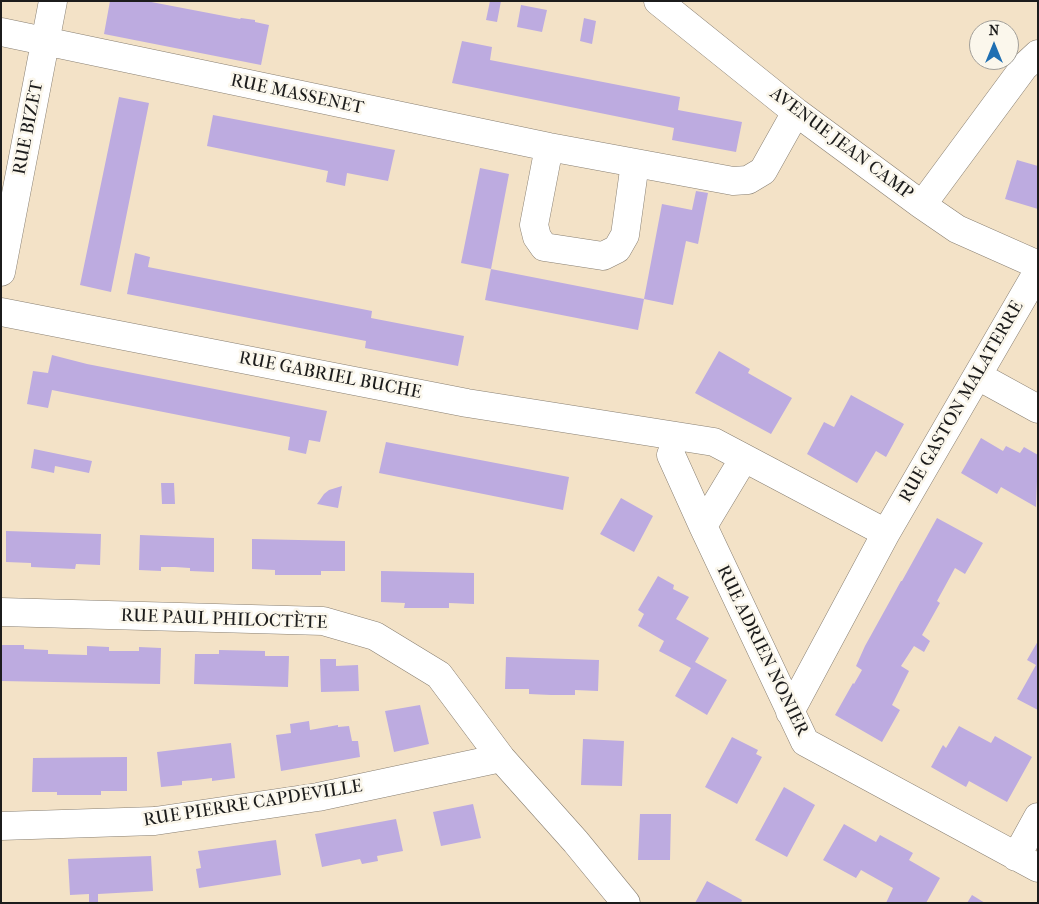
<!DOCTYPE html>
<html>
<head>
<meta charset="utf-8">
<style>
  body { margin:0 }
  #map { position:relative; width:1039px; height:904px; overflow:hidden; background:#f3e2c7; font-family:"IM FELL French Canon",serif }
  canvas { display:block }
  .frame { position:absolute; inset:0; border:2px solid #1c1c1c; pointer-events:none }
  .north { position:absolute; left:969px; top:20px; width:50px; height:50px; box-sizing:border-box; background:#fbf7ec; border:1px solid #a29f99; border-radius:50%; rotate:0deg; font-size:14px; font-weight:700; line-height:20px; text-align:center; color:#1c1c1c }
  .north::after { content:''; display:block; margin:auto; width:18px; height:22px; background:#1f6fb2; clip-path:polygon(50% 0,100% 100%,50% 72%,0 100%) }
</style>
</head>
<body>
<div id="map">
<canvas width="1039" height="904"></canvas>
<div class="frame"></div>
<div class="north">N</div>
</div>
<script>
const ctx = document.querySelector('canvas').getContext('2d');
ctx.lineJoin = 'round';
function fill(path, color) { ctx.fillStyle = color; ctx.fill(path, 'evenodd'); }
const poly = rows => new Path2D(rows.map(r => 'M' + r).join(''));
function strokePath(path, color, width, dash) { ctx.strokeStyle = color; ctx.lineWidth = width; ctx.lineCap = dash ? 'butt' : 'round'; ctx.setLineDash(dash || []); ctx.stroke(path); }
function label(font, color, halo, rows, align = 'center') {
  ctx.font = font + ' "IM FELL French Canon",serif'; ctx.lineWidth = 5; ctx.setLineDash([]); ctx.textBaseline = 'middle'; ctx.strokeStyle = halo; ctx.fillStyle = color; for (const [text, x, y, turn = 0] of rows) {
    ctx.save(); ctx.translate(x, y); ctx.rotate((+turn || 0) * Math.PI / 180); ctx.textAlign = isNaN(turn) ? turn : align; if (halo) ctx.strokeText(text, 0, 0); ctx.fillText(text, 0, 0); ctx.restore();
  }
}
fill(poly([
  [110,1,146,1,240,19,241,18,255,20,255,22,269,25,261,65,104,34],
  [490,1,501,1,497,22,486,20],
  [521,5,547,10,542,32,517,27],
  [584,18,596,21,592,44,580,41],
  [462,41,492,47,490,60,680,97,678,110,742,122,736,152,672,140,674,128,452,83],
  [119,97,149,103,111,292,80,285],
  [213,115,395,150,388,181,347,173,345,186,326,182,328,171,207,146],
  [1017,160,1038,166,1038,209,1005,199],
  [480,168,509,174,491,269,644,299,638,330,485,300,491,269,461,263],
  [696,191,708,193,698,244,686,241,673,305,644,299,662,204,692,210],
  [135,253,150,257,148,267,372,311,371,318,464,336,458,366,365,348,366,341,127,294],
  [719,351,750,369,748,373,792,398,771,434,695,393],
  [52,355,87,364,327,411,320,442,309,440,306,454,288,450,290,437,52,390,48,408,27,404,33,371,48,373],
  [851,395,904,424,886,457,876,451,857,483,807,454,824,422,834,427],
  [981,438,1003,451,1006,446,1020,453,1024,447,1038,455,1036,507,1001,487,997,494,961,473],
  [386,442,569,477,563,510,379,473],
  [34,449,92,461,89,473,55,466,54,473,31,468],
  [161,483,174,483,175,504,162,504],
  [342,486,338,508,317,504,324,494,329,490],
  [621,498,653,516,634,552,600,534],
  [937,518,983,543,965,574,955,568,937,601,940,603,922,635,930,641,924,652,914,646,901,666,909,671,892,705,900,710,882,742,835,715,853,683,854,684,862,670,856,666,865,646,901,581,902,581],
  [6,531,101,534,100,565,76,564,75,569,31,567,31,563,6,562],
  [140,535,214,538,214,572,190,571,190,568,175,567,161,567,161,571,139,570],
  [252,539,345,541,345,571,321,571,321,575,275,575,275,570,252,569],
  [381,571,474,573,474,604,449,603,449,608,404,608,405,603,381,602],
  [658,576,674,585,673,589,689,597,676,619,709,638,695,662,727,680,707,715,675,696,691,668,659,651,664,641,638,626,644,614,638,610],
  [1038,641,1038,710,1017,699,1036,665,1027,660],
  [1,645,24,645,24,649,48,650,48,654,87,655,87,646,109,647,109,651,139,651,139,647,161,648,160,684,1,681],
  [219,650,265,651,265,656,289,656,288,687,194,684,195,654,219,654],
  [506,657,599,660,598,691,575,690,575,695,551,695,529,694,529,689,505,689],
  [320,659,336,659,336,666,358,665,359,691,321,692],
  [420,705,429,744,394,752,385,711],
  [309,721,310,730,338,725,338,727,349,726,352,741,358,741,360,757,281,771,276,735,291,733,290,724],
  [959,726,991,743,995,736,1032,757,1007,802,969,781,966,787,931,767,943,745,946,748],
  [732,737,758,750,756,754,762,757,737,804,705,787],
  [583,739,624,741,622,786,581,785],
  [231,743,235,778,212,781,212,778,196,780,182,781,182,785,161,787,157,752],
  [127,757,127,791,101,791,101,795,57,795,57,792,32,792,33,758],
  [784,787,815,805,787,857,755,840],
  [473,804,481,838,441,846,433,812],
  [640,814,671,814,670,860,638,860],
  [396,819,403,851,377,856,378,861,362,864,360,859,322,867,315,834],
  [844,824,876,842,880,835,913,853,909,860,940,878,926,903,886,903,893,888,861,870,856,878,823,860],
  [276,840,281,875,199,888,196,869,201,868,198,851],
  [151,856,153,891,98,894,98,903,89,903,89,894,70,895,68,859],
  [707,881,742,900,741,903,695,903],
  [972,895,985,903,967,903]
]), '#bdabe0');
const minor = poly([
  [658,1,796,112,922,205,957,229,1038,265],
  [1,32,549,147,733,181,748,180,763,171,796,112],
  [549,147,534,225,537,237,544,247,603,256,617,249,625,235,635,163],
  [922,205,1024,67,1038,54],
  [1,272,53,1],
  [1,312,467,403,714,442,886,533],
  [978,376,1038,409],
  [671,455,703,526,805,742,1038,868],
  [703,526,744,458],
  [1,612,323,621,375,636,439,675,501,758,576,842,626,903],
  [790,712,886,533,1038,271],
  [1,826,155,821,318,797,501,758],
  [1016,857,1038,817]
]);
strokePath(minor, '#887f72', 29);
strokePath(minor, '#fff', 28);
label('18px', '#1c1c1c', '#fbf7ec', [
  ["RUE MASSENET",297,95,12],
  ["RUE BIZET",29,128,-79],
  ["AVENUE JEAN CAMP",841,144,37],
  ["RUE GABRIEL BUCHE",330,376,11],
  ["RUE GASTON MALATERRE",962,402,-60],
  ["RUE PAUL PHILOCTÈTE",224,620,2],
  ["RUE ADRIEN NONIER",762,651,64],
  ["RUE PIERRE CAPDEVILLE",253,804,-9]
]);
</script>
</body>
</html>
